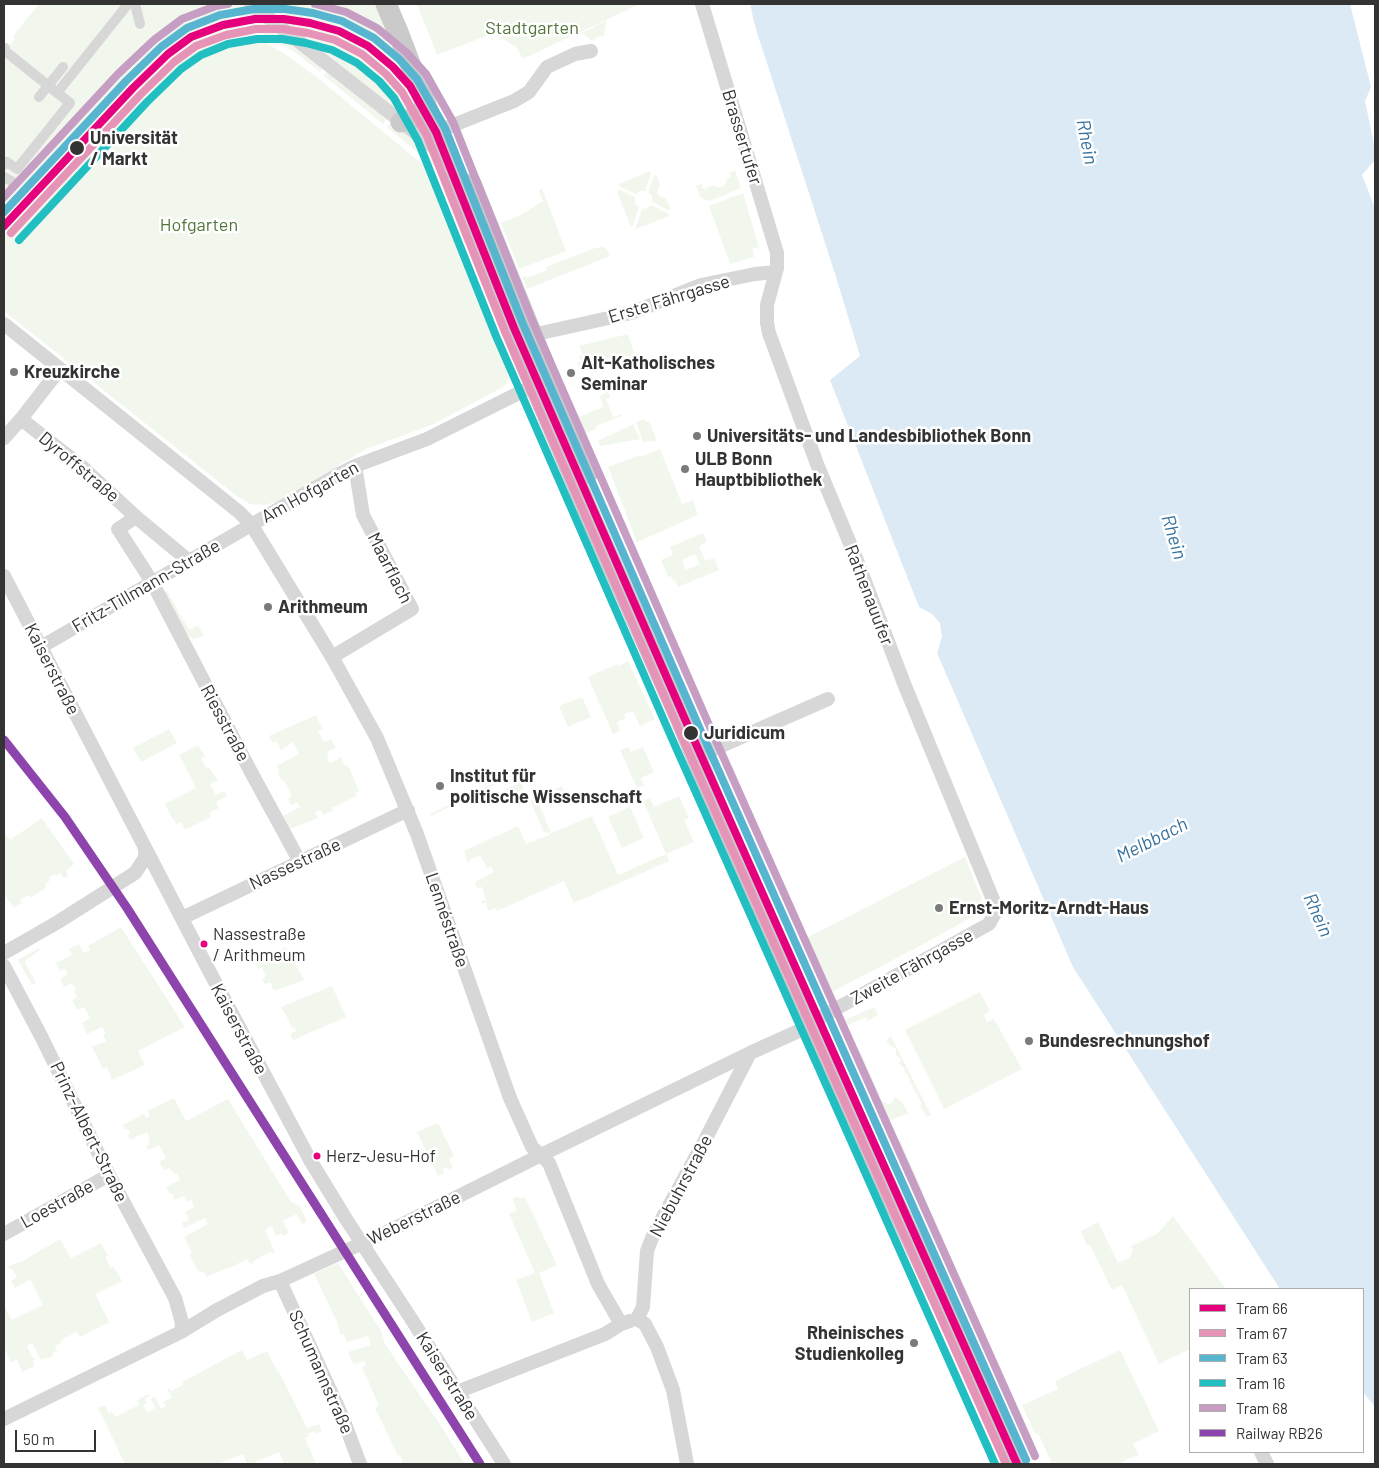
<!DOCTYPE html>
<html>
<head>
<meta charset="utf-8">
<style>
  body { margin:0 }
  #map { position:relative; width:1379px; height:1468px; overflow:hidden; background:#fff; font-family:Barlow,sans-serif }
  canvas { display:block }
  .frame { position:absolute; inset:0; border:5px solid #333; pointer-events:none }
  .legend { position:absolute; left:1189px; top:1288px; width:175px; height:165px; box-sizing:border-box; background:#fff; border:1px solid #adadad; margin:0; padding:6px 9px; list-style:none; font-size:15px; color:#333 }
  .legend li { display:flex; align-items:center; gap:10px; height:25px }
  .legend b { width:25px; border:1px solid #adadad }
  .scale { position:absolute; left:15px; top:1430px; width:81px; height:22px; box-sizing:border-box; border:2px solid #333; border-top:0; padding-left:6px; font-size:15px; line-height:18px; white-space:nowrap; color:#333; -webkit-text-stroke:4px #fff; paint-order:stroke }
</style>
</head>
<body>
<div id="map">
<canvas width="1379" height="1468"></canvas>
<div class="frame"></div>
<ul class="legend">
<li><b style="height:6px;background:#e5007d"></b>Tram 66</li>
<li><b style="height:6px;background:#e594b8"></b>Tram 67</li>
<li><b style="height:6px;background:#57b5d0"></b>Tram 63</li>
<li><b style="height:6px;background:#21bfc1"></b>Tram 16</li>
<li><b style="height:6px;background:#c69ec3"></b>Tram 68</li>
<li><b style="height:6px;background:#8e44ad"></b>Railway RB26</li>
</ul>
<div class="scale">50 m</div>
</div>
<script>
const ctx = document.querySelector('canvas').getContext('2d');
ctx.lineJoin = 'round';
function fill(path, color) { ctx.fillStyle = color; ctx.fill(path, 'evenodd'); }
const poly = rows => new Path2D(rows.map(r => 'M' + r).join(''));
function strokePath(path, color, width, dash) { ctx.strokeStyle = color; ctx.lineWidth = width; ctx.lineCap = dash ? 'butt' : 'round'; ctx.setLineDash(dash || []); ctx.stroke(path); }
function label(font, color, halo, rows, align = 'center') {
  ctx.font = font + ' Barlow,sans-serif'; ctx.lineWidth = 5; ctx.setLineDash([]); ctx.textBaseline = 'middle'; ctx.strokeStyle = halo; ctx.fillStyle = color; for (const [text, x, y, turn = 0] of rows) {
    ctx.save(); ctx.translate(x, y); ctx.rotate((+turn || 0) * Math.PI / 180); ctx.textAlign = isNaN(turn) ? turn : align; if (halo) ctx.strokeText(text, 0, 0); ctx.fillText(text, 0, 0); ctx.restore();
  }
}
fill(poly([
  [39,4,213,4,257,38,285,54,318,78,432,172,472,282,507,372,508,379,507,383,503,387,434,424,366,449,279,501,265,505,250,504,238,497,4,311,4,52,15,38,13,36],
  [224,4,244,4,324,67,320,72,296,53,256,30],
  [263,4,381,4,418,104,403,115],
  [417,4,640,4,523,59,517,48,494,33,437,55],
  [607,20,604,36,597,37,592,41,582,33],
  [327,71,387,119,383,124,324,76],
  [391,122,435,157,470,243,464,244,435,167,387,127],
  [735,170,741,188,710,201,703,199,700,197,696,185,702,184,703,187,701,188,703,188,705,190,706,188,714,185,715,187,718,186,719,188,724,185,725,185,725,183,727,182,726,179,731,177,729,173],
  [650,171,651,174,645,191,640,191,636,194,620,187,619,184],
  [656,175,660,184,657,194,666,199,671,209,668,210,652,202,652,196,648,192,654,176],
  [542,189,566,251,519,269,501,223,519,216,543,201,539,191],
  [620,190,635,197,635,204,639,207,633,225,631,227,617,191],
  [743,193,759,247,752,249,754,257,730,264,709,206],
  [651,205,667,213,669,216,636,229,636,226,642,209,647,208],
  [602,247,607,249,610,256,527,289,522,277,526,276,527,278,547,270,546,267,595,248],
  [628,334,635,356,610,366,607,359,586,367,586,370,581,372,577,363,581,361,579,356,583,355,579,346],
  [608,391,610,397,606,399,613,417,621,414,621,416,596,426,596,429,585,433,579,417,603,407,600,396],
  [644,419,646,422,649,421,657,441,643,442,636,422],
  [633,424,640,439,600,446,598,441],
  [660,449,682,504,693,500,698,515,637,542,608,467,640,455,641,457],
  [703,533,707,542,699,546,705,561,714,558,719,570,678,587,675,580,673,581,671,576,668,577,661,560,673,555,670,547],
  [695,554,700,564,686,570,682,560],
  [167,591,189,630,198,625,204,636,194,639,188,636,165,594,165,592],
  [628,661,655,719,640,726,633,711,624,714,626,718,617,722,620,731,613,734,588,677,617,664,618,666],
  [582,697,591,717,568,727,559,706],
  [316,715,323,729,318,731,324,742,331,739,336,748,327,752,329,757,327,758,328,760,330,763,339,759,340,756,345,766,348,765,359,791,355,793,357,796,332,808,333,811,323,815,320,810,315,813,318,818,290,829,283,816,300,807,297,802,291,805,288,798,292,796,284,780,282,781,277,772,279,771,278,768,276,766,299,754,293,742,281,750,276,741,273,743,269,736],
  [169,729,177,743,141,762,133,748],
  [198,745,205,756,201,758,206,768,209,767,218,780,210,784,216,795,224,791,227,796,216,802,219,808,209,813,211,817,185,830,181,822,176,824,174,819,173,820,165,804,196,788,179,755],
  [628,747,631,752,643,747,654,772,641,778,644,785,637,788,620,750],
  [516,772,524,789,510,795,512,801,510,802,508,800,491,806,486,805,483,800,517,784,513,776,431,816,430,814],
  [562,786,565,793,539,804,551,833,592,816,618,875,666,854,643,801,650,798,654,807,679,796,689,818,684,820,694,842,666,854,669,861,574,903,564,881,497,911,496,908,488,911,486,903,482,904,482,901,486,900,482,887,477,888,475,882,494,872,491,866,487,868,480,855,473,858,468,863,464,851,518,826,526,844,551,834,544,832,530,801],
  [630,807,644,838,622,848,608,817],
  [42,818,74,864,66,871,68,876,64,878,60,873,56,876,55,874,49,877,50,880,45,885,46,888,30,898,28,895,20,900,22,903,14,908,4,894,4,832,10,840],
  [965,857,981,896,982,907,979,912,974,916,916,948,830,993,802,940],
  [121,927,185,1027,138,1051,145,1065,112,1080,107,1067,103,1069,92,1047,106,1041,103,1035,106,1033,102,1027,87,1034,82,1023,90,1018,84,1007,77,1010,72,1000,77,997,74,991,76,990,72,983,64,987,60,979,68,974,65,969,60,971,56,963,72,955,69,949,79,944,84,953,90,950,88,946],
  [286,947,304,980,274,991,270,982,265,984,262,979,266,976,262,967,258,969,255,963],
  [39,948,40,950,26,960,25,963,36,983,32,985,18,960],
  [332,986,346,1017,293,1040,290,1034,296,1031,294,1027,292,1028,287,1017,281,1007],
  [980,992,990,1011,984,1015,987,1022,994,1019,1022,1069,944,1109,905,1030],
  [874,1007,878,1015,868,1021,866,1017,846,1026,843,1021],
  [891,1036,931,1115,927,1117,920,1106,922,1103,917,1096,918,1094,914,1092,915,1090,912,1088,913,1086,909,1080,909,1077,904,1071,905,1069,899,1063,901,1060,896,1055,896,1049,886,1043,889,1037],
  [861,1053,882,1101,890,1105,895,1097,902,1102,908,1113,887,1122,857,1054],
  [174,1098,186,1121,228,1099,291,1202,299,1205,307,1221,302,1224,297,1214,283,1221,289,1233,283,1236,282,1233,276,1236,272,1226,265,1230,275,1252,272,1253,271,1252,253,1261,254,1263,250,1264,247,1259,228,1269,227,1268,208,1276,207,1278,204,1272,198,1271,189,1255,192,1253,184,1237,208,1224,205,1218,184,1228,182,1223,189,1220,185,1212,194,1207,191,1200,187,1202,184,1196,175,1200,172,1193,170,1194,166,1187,180,1180,177,1173,174,1174,170,1168,164,1170,159,1162,166,1158,159,1145,149,1150,146,1146,150,1144,148,1140,150,1138,147,1132,130,1140,128,1135,130,1134,128,1129,125,1130,123,1125,144,1114,146,1118,150,1116,148,1111],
  [438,1123,454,1156,449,1159,453,1167,449,1170,447,1167,443,1169,444,1173,438,1176,417,1132],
  [900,1140,923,1192,919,1194,895,1142],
  [518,1196,520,1199,525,1197,557,1265,539,1273,554,1313,532,1322,516,1280,535,1273,509,1214,517,1210,512,1199],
  [1173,1216,1226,1289,1190,1289,1190,1349,1159,1364,1122,1285,1112,1290,1090,1245,1087,1246,1081,1231,1098,1222,1118,1263,1129,1258,1133,1250,1131,1246,1157,1234],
  [60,1239,71,1258,101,1243,108,1256,105,1257,111,1268,114,1267,122,1281,95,1294,109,1322,80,1337,77,1332,61,1340,61,1343,55,1346,57,1351,52,1353,53,1356,49,1358,48,1357,41,1360,32,1343,27,1346,33,1358,35,1359,33,1361,34,1366,22,1372,17,1360,11,1362,6,1351,4,1351,4,1306,12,1320,43,1305,30,1279,15,1288,11,1281,17,1277,12,1269,9,1269,8,1267,16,1263,21,1262],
  [338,1263,381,1331,385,1344,439,1423,465,1464,400,1464,403,1463,400,1455,398,1456,375,1408,379,1406,362,1367,366,1365,364,1361,356,1364,355,1362,353,1363,348,1352,371,1345,368,1336,347,1342,344,1334,341,1335,337,1325,338,1324,314,1274],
  [242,1350,247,1360,267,1351,278,1372,279,1372,307,1428,319,1424,322,1431,316,1434,314,1431,308,1434,309,1436,305,1438,316,1464,284,1464,279,1452,255,1462,256,1464,247,1464,243,1454,218,1464,125,1464,98,1408,105,1405,109,1413,112,1412,115,1417,139,1405,137,1400,149,1394,150,1396,145,1398,147,1403,143,1405,147,1412,155,1408,151,1399,155,1397,161,1409,166,1406,163,1402,172,1398,167,1389,169,1388,171,1391,183,1385,182,1382],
  [1120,1350,1159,1431,1133,1444,1139,1455,1127,1459,1121,1464,1052,1464,1038,1433,1035,1434,1022,1405,1058,1389,1055,1381]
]), '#f2f7ee');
fill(poly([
  [750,4,1350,4,1371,87,1365,101,1375,149,1375,160,1362,175,1375,208,1375,1407,1363,1392,1363,1289,1280,1289,1073,967,937,653,942,637,940,623,932,614,919,607,830,380,860,356,837,280,755,26]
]), '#dbeaf4');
strokePath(poly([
  [135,4,140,24],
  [57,93,128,4],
  [39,97,63,67],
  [4,165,7,162,17,169,70,103,5,51,5,48],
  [4,177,13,182,13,185]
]), '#d7d7d7', 10);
strokePath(poly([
  [251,4,445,156],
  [436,132,514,101,529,92,547,67,575,54,591,51],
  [4,324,239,512,251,524,332,657,377,738,417,834,510,1098,532,1147,549,1163,598,1284,621,1324],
  [532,335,631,313,701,285,755,274,776,272],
  [21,419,81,466,136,517,189,561],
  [4,438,21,419,60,369],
  [136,517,118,529,152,582,251,772,300,862],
  [4,576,205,963,310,1160,346,1219,410,1317,504,1464],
  [41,647,337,475,355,466,427,439,541,382],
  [332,657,412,609,363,515,355,466],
  [705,753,828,699],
  [182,918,408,810],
  [4,953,58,922,135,873,145,858,145,851,144,846],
  [4,966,42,1038,109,1175,175,1298,181,1319,182,1326,181,1332],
  [4,1234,109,1175],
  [280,1281,342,1416,360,1464],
  [637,1319,643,1307,647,1251,654,1233,705,1140,750,1053],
  [637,1319,645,1324,657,1347,673,1390,687,1464],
  [457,1392,605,1334,621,1324,630,1321],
  [4,1419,181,1332,217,1310,263,1286,280,1281,391,1230,541,1155,750,1053,803,1029,823,1016,989,924,995,913,994,902,905,686,856,558,817,464,769,333,767,323,767,305,777,268,777,253,702,4],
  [1261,1452,1267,1464]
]), '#d7d7d7', 14);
strokePath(poly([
  [386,4,398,32,520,351,592,520,681,720,730,839,811,1025,1017,1464],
  [401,122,414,118,420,114,426,104],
  [471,184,588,473]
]), '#cacaca', 21);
strokePath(poly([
  [4,740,65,817,127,908,480,1464]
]), '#8e44ad', 9);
strokePath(poly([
  [4,226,133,88,168,54,191,37,223,25,255,19,284,19,310,23,339,31,368,46,393,67,410,86,436,132,514,328,691,733,1017,1464]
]), '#e5007d', 8);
strokePath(poly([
  [11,233,140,95,174,62,196,46,226,35,256,29,283,29,308,33,335,40,362,54,386,74,402,92,427,136,505,332,682,737,1006,1464]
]), '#e594b8', 8);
strokePath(poly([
  [4,212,126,81,161,47,187,28,220,15,254,9,285,9,313,13,342,21,374,38,399,59,417,79,445,128,523,324,700,729,1026,1460]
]), '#57b5d0', 8);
strokePath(poly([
  [19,240,147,102,181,69,201,55,228,44,257,39,282,39,306,43,332,50,357,63,379,81,394,98,418,141,496,336,673,741,995,1464]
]), '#21bfc1', 8);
strokePath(poly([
  [315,4,346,12,377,28,406,52,426,74,453,122,532,320,709,725,1035,1456],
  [4,197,118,74,154,40,182,19,216,6,228,4]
]), '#c69ec3', 8);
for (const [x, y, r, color] of [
  [77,148,8,"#333"],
  [14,372,5,"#7a7a7a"],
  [571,373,5,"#7a7a7a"],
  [697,436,5,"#7a7a7a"],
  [685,469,5,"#7a7a7a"],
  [268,607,5,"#7a7a7a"],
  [691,733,8,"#333"],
  [440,786,5,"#7a7a7a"],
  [939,908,5,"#7a7a7a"],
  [204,944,4.5,"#e5007d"],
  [1029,1041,5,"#7a7a7a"],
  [317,1156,4.5,"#e5007d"],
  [914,1343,5,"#7a7a7a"]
]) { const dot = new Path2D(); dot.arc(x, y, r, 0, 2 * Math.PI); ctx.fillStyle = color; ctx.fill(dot); strokePath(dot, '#fff', 2); }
label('17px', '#333', '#fff', [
  ["Nassestraße",213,934],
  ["/ Arithmeum",213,955],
  ["Herz-Jesu-Hof",326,1156]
], 'left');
label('18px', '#53743b', '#fff', [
  ["Stadtgarten",532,28],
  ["Hofgarten",199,225]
]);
label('18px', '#333', '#fff', [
  ["Brassertufer",742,137,73],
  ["Erste Fährgasse",669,299,-17],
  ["Dyroffstraße",79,467,40],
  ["Am Hofgarten",310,492,-29],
  ["Maarflach",390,568,63],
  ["Fritz-Tillmann-Straße",146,586,-30],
  ["Rathenauufer",869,595,69],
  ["Kaiserstraße",52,669,63],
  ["Riesstraße",225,723,62],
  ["Nassestraße",295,864,-25],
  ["Lennéstraße",447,920,71],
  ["Zweite Fährgasse",912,967,-29],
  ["Kaiserstraße",239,1029,62],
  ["Prinz-Albert-Straße",89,1132,64],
  ["Niebuhrstraße",681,1186,-62],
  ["Loestraße",57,1204,-29],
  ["Weberstraße",414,1218,-26],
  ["Schumannstraße",321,1372,66],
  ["Kaiserstraße",447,1376,58]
]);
label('bold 18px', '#333', '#fff', [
  ["Universität",90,138],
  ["/ Markt",90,159],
  ["Juridicum",704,733]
], 'left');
label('bold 18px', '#333', '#fff', [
  ["Alt-Katholisches",581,363],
  ["Seminar",581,384],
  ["Kreuzkirche",24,372],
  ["Universitäts- und Landesbibliothek Bonn",707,436],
  ["ULB Bonn",695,459],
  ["Hauptbibliothek",695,480],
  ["Arithmeum",278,607],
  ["Institut für",450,776],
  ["politische Wissenschaft",450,797],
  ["Ernst-Moritz-Arndt-Haus",949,908],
  ["Bundesrechnungshof",1039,1041],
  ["Rheinisches",904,1333,"right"],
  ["Studienkolleg",904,1354,"right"]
], 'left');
label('italic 19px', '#38729e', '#fff', [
  ["Rhein",1087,142,79],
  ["Rhein",1174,537,73],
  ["Melbbach",1152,840,-27],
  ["Rhein",1318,915,66]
]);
</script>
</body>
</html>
